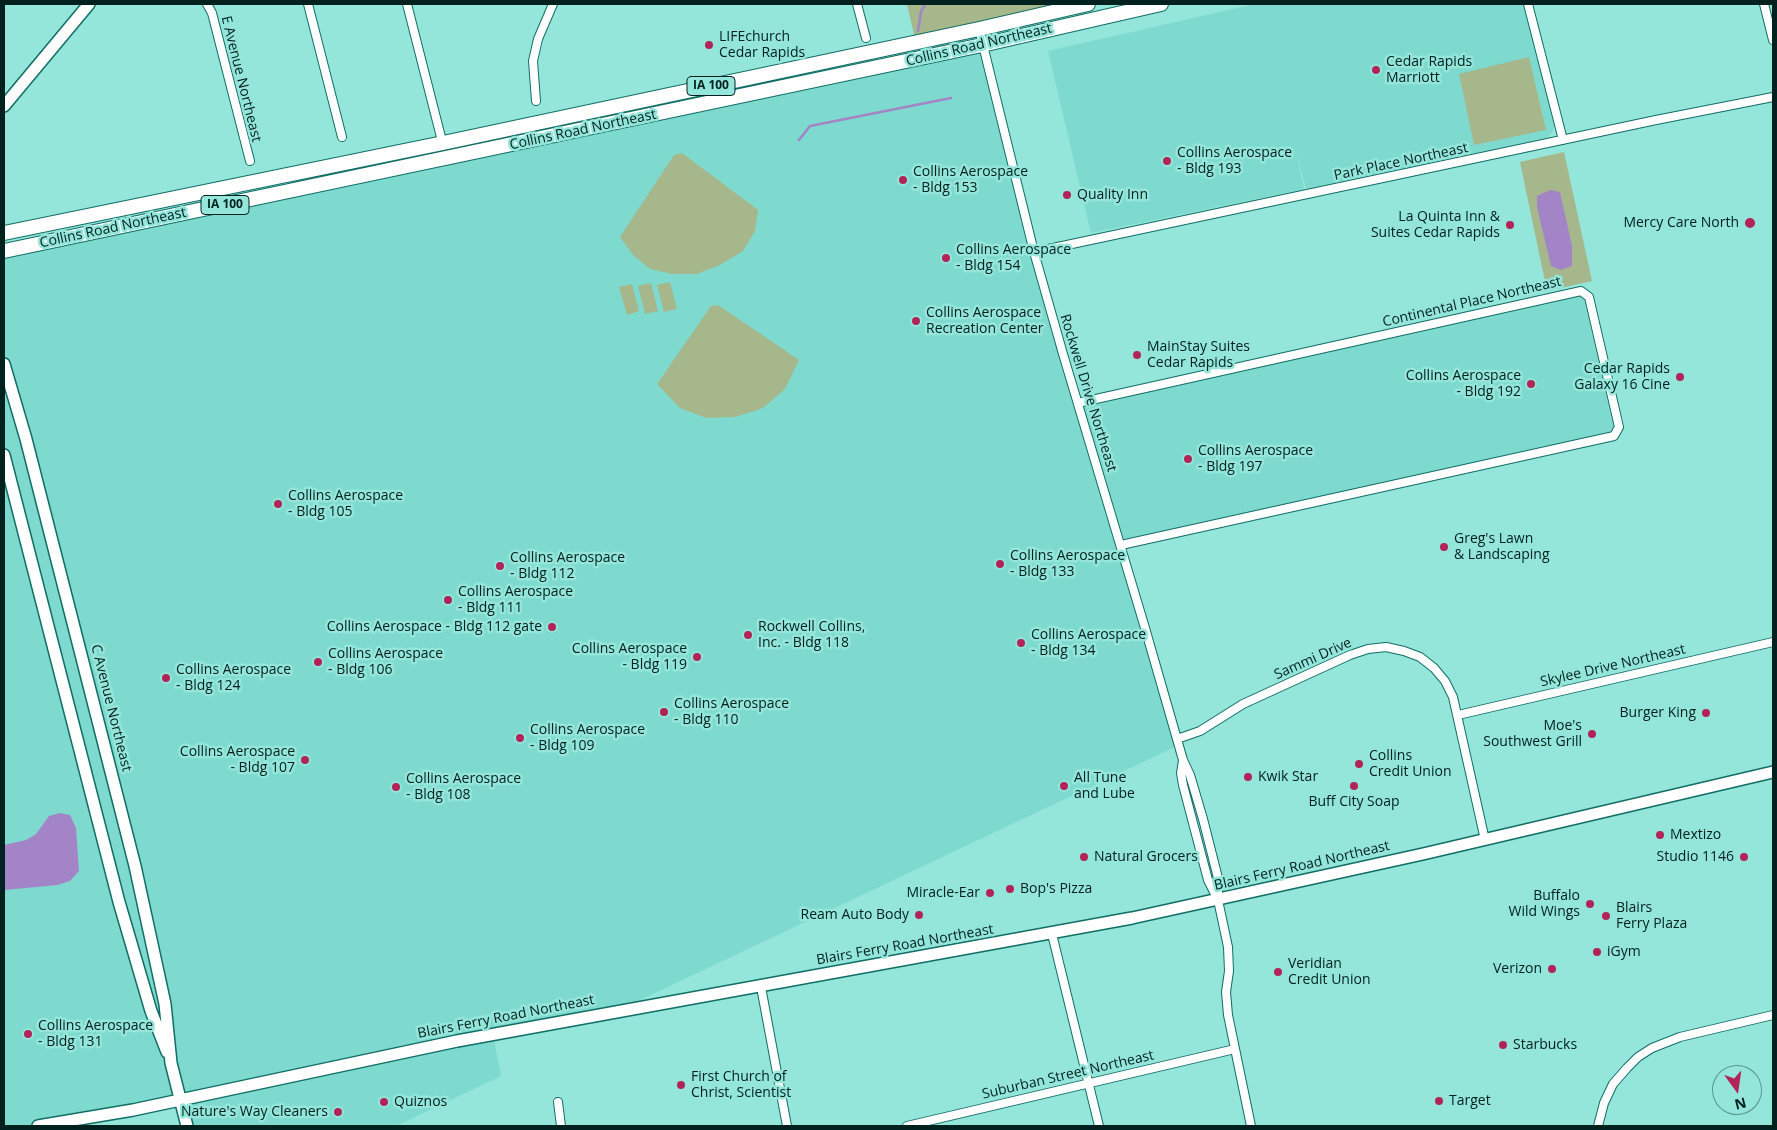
<!DOCTYPE html>
<html>
<head>
<meta charset="utf-8">
<style>
  body { margin:0 }
  #map { position:relative; width:1777px; height:1130px; overflow:hidden; background:#94e5da; font-family:"Open Sans",sans-serif }
  canvas { display:block }
  .frame { position:absolute; inset:0; border:5px solid #00211d; pointer-events:none }
  .north { position:absolute; left:1712px; top:1065px; width:50px; height:50px; box-sizing:border-box; background:#94e5da; border:1px solid #59978e; border-radius:50%; rotate:166deg; font-size:14px; font-weight:700; line-height:20px; text-align:center; color:#00211d }
  .north::after { content:''; display:block; margin:auto; width:18px; height:22px; background:#b22358; clip-path:polygon(50% 0,100% 100%,50% 72%,0 100%) }
</style>
</head>
<body>
<div id="map">
<canvas width="1777" height="1130"></canvas>
<div class="frame"></div>
<div class="north">N</div>
</div>
<script>
const ctx = document.querySelector('canvas').getContext('2d');
ctx.lineJoin = 'round';
function fill(path, color) { ctx.fillStyle = color; ctx.fill(path, 'evenodd'); }
const poly = rows => new Path2D(rows.map(r => 'M' + r).join(''));
function strokePath(path, color, width, dash) { ctx.strokeStyle = color; ctx.lineWidth = width; ctx.lineCap = dash ? 'butt' : 'round'; ctx.setLineDash(dash || []); ctx.stroke(path); }
function label(font, color, halo, rows, align = 'center') {
  ctx.font = font + ' "Open Sans",sans-serif'; ctx.lineWidth = 5; ctx.setLineDash([]); ctx.textBaseline = 'middle'; ctx.strokeStyle = halo; ctx.fillStyle = color; for (const [text, x, y, turn = 0] of rows) {
    ctx.save(); ctx.translate(x, y); ctx.rotate((+turn || 0) * Math.PI / 180); ctx.textAlign = isNaN(turn) ? turn : align; if (halo) ctx.strokeText(text, 0, 0); ctx.fillText(text, 0, 0); ctx.restore();
  }
}
fill(poly([
  [1255,4,1524,4,1554,125,1552,133,1546,138,1306,189,1296,150,1304,189,1091,233,1048,51],
  [982,45,1078,403,1581,291,1589,297,1619,427,1614,436,1121,545,1179,745,617,1011,493,1035,501,1076,396,1126,187,1126,180,1100,38,1126,4,1126,4,251]
]), '#7edace');
fill(poly([
  [907,4,1088,4,916,43],
  [1529,57,1546,130,1474,145,1459,74],
  [1564,152,1592,281,1547,291,1520,162],
  [682,153,758,210,755,231,743,251,720,265,697,274,672,274,650,269,633,255,620,237,674,155],
  [670,282,677,309,664,312,657,285],
  [651,283,658,311,645,314,638,286],
  [632,284,639,311,627,315,619,287],
  [718,305,799,360,785,389,763,408,735,417,706,418,680,408,657,384,711,306]
]), '#a6b78c');
fill(poly([
  [1550,190,1560,192,1572,246,1572,266,1561,270,1551,266,1537,207,1537,196],
  [60,813,70,815,76,828,79,871,70,881,58,885,4,890,4,845,26,840,36,834,49,816]
]), '#a385c7');
strokePath(poly([
  [918,31,921,12,925,4],
  [799,140,810,126,951,98]
]), '#a385c7', 2.5);
const street = poly([
  [207,4,212,13,250,161],
  [308,4,342,137],
  [407,4,443,145],
  [857,4,866,38],
  [1528,4,1563,140],
  [1764,4,1773,40],
  [979,29,1034,252,1063,354,1145,628,1183,760,1190,775,1203,819,1218,878,1218,900,1228,947,1229,971,1226,992,1228,1015,1251,1126],
  [536,101,533,61,538,39,553,4],
  [1034,252,1656,120,1773,97],
  [1078,403,1581,291,1589,297,1619,427,1614,436,1121,545],
  [1458,715,1773,642],
  [1177,739,1200,731,1243,704,1350,655,1368,649,1386,647,1404,651,1420,657,1434,668,1445,681,1453,697,1485,840],
  [1183,760,1181,773,1183,785,1208,880,1217,898],
  [1052,934,1099,1126],
  [761,987,787,1126],
  [558,1102,561,1126],
  [907,1126,1235,1049],
  [1598,1126,1604,1103,1613,1084,1627,1068,1638,1057,1652,1048,1680,1037,1773,1015]
]);
const secondary = poly([
  [4,106,89,4],
  [4,364,26,439,135,866,165,1004,171,1063,187,1126],
  [4,455,119,902,151,1011,167,1052],
  [38,1126,133,1110,457,1041,1132,918,1423,854,1773,772]
]);
const highway = poly([
  [4,233,443,143,979,29,1088,4],
  [4,251,982,45,1161,4]
]);
strokePath(street, '#116e65', 10);
strokePath(secondary, '#116e65', 14);
strokePath(highway, '#116e65', 16);
strokePath(street, '#fff', 8);
strokePath(secondary, '#fff', 11);
strokePath(highway, '#fff', 14);
for (const [x, y, r, color] of [
  [709,45,5,"#b22358"],
  [1376,70,5,"#b22358"],
  [1167,161,5,"#b22358"],
  [903,180,5,"#b22358"],
  [1067,195,5,"#b22358"],
  [1750,223,6,"#b22358"],
  [1510,225,5,"#b22358"],
  [946,258,5,"#b22358"],
  [916,321,5,"#b22358"],
  [1137,355,5,"#b22358"],
  [1680,377,5,"#b22358"],
  [1531,384,5,"#b22358"],
  [1188,459,5,"#b22358"],
  [278,504,5,"#b22358"],
  [1444,547,5,"#b22358"],
  [1000,564,5,"#b22358"],
  [500,566,5,"#b22358"],
  [448,600,5,"#b22358"],
  [552,627,5,"#b22358"],
  [748,635,5,"#b22358"],
  [1021,643,5,"#b22358"],
  [697,657,5,"#b22358"],
  [318,662,5,"#b22358"],
  [166,678,5,"#b22358"],
  [664,712,5,"#b22358"],
  [1706,713,5,"#b22358"],
  [1592,734,5,"#b22358"],
  [520,738,5,"#b22358"],
  [305,760,5,"#b22358"],
  [1359,764,5,"#b22358"],
  [1248,777,5,"#b22358"],
  [1064,786,5,"#b22358"],
  [1354,786,5,"#b22358"],
  [396,787,5,"#b22358"],
  [1660,835,5,"#b22358"],
  [1084,857,5,"#b22358"],
  [1744,857,5,"#b22358"],
  [1010,889,5,"#b22358"],
  [990,893,5,"#b22358"],
  [1590,904,5,"#b22358"],
  [919,915,5,"#b22358"],
  [1606,916,5,"#b22358"],
  [1597,952,5,"#b22358"],
  [1552,969,5,"#b22358"],
  [1278,972,5,"#b22358"],
  [28,1034,5,"#b22358"],
  [1503,1045,5,"#b22358"],
  [681,1085,5,"#b22358"],
  [1439,1101,5,"#b22358"],
  [384,1102,5,"#b22358"],
  [338,1112,5,"#b22358"]
]) { const dot = new Path2D(); dot.arc(x, y, r, 0, 2 * Math.PI); ctx.fillStyle = color; ctx.fill(dot); strokePath(dot, '#94e5da', 2); }
for (const [x, y, w] of [
  [711,86,48],
  [225,205,48]
]) { const box = new Path2D(); box.roundRect(x - w / 2, y - 9.5, w, 19, 4); ctx.fillStyle = '#94e5da'; ctx.fill(box); strokePath(box, '#00211d', 1); }
label('bold 12px', '#00211d', null, [
  ["IA 100",711,86],
  ["IA 100",225,205]
]);
label('14px', '#00211d', '#94e5da', [
  ["LIFEchurch",719,37],
  ["Cedar Rapids",719,53],
  ["Cedar Rapids",1386,62],
  ["Marriott",1386,78],
  ["Collins Aerospace",1177,153],
  ["- Bldg 193",1177,169],
  ["Collins Aerospace",913,172],
  ["- Bldg 153",913,188],
  ["Quality Inn",1077,195],
  ["La Quinta Inn &",1500,217,"right"],
  ["Suites Cedar Rapids",1500,233,"right"],
  ["Mercy Care North",1739,223,"right"],
  ["Collins Aerospace",956,250],
  ["- Bldg 154",956,266],
  ["Collins Aerospace",926,313],
  ["Recreation Center",926,329],
  ["MainStay Suites",1147,347],
  ["Cedar Rapids",1147,363],
  ["Cedar Rapids",1670,369,"right"],
  ["Galaxy 16 Cine",1670,385,"right"],
  ["Collins Aerospace",1521,376,"right"],
  ["- Bldg 192",1521,392,"right"],
  ["Collins Aerospace",1198,451],
  ["- Bldg 197",1198,467],
  ["Collins Aerospace",288,496],
  ["- Bldg 105",288,512],
  ["Greg's Lawn",1454,539],
  ["& Landscaping",1454,555],
  ["Collins Aerospace",1010,556],
  ["- Bldg 133",1010,572],
  ["Collins Aerospace",510,558],
  ["- Bldg 112",510,574],
  ["Collins Aerospace",458,592],
  ["- Bldg 111",458,608],
  ["Collins Aerospace - Bldg 112 gate",542,627,"right"],
  ["Rockwell Collins,",758,627],
  ["Inc. - Bldg 118",758,643],
  ["Collins Aerospace",1031,635],
  ["- Bldg 134",1031,651],
  ["Collins Aerospace",687,649,"right"],
  ["- Bldg 119",687,665,"right"],
  ["Collins Aerospace",328,654],
  ["- Bldg 106",328,670],
  ["Collins Aerospace",176,670],
  ["- Bldg 124",176,686],
  ["Collins Aerospace",674,704],
  ["- Bldg 110",674,720],
  ["Burger King",1696,713,"right"],
  ["Moe's",1582,726,"right"],
  ["Southwest Grill",1582,742,"right"],
  ["Collins Aerospace",530,730],
  ["- Bldg 109",530,746],
  ["Collins Aerospace",295,752,"right"],
  ["- Bldg 107",295,768,"right"],
  ["Collins",1369,756],
  ["Credit Union",1369,772],
  ["Kwik Star",1258,777],
  ["All Tune",1074,778],
  ["and Lube",1074,794],
  ["Collins Aerospace",406,779],
  ["- Bldg 108",406,795],
  ["Buff City Soap",1354,802,"center"],
  ["Mextizo",1670,835],
  ["Natural Grocers",1094,857],
  ["Studio 1146",1734,857,"right"],
  ["Bop's Pizza",1020,889],
  ["Miracle-Ear",980,893,"right"],
  ["Buffalo",1580,896,"right"],
  ["Wild Wings",1580,912,"right"],
  ["Blairs",1616,908],
  ["Ferry Plaza",1616,924],
  ["Ream Auto Body",909,915,"right"],
  ["iGym",1607,952],
  ["Veridian",1288,964],
  ["Credit Union",1288,980],
  ["Verizon",1542,969,"right"],
  ["Collins Aerospace",38,1026],
  ["- Bldg 131",38,1042],
  ["Starbucks",1513,1045],
  ["First Church of",691,1077],
  ["Christ, Scientist",691,1093],
  ["Target",1449,1101],
  ["Quiznos",394,1102],
  ["Nature's Way Cleaners",328,1112,"right"]
], 'left');
label('14px', '#00211d', '#94e5da', [
  ["Collins Road Northeast",979,45,-13],
  ["E Avenue Northeast",241,79,76],
  ["Collins Road Northeast",583,130,-12],
  ["Park Place Northeast",1401,162,-12],
  ["Collins Road Northeast",113,228,-12],
  ["Continental Place Northeast",1472,302,-13],
  ["Rockwell Drive Northeast",1088,393,73],
  ["Sammi Drive",1313,659,-24],
  ["Skylee Drive Northeast",1613,666,-13],
  ["C Avenue Northeast",111,708,76],
  ["Blairs Ferry Road Northeast",1302,866,-13],
  ["Blairs Ferry Road Northeast",905,945,-10],
  ["Blairs Ferry Road Northeast",506,1017,-11],
  ["Suburban Street Northeast",1068,1075,-13]
]);
</script>
</body>
</html>
